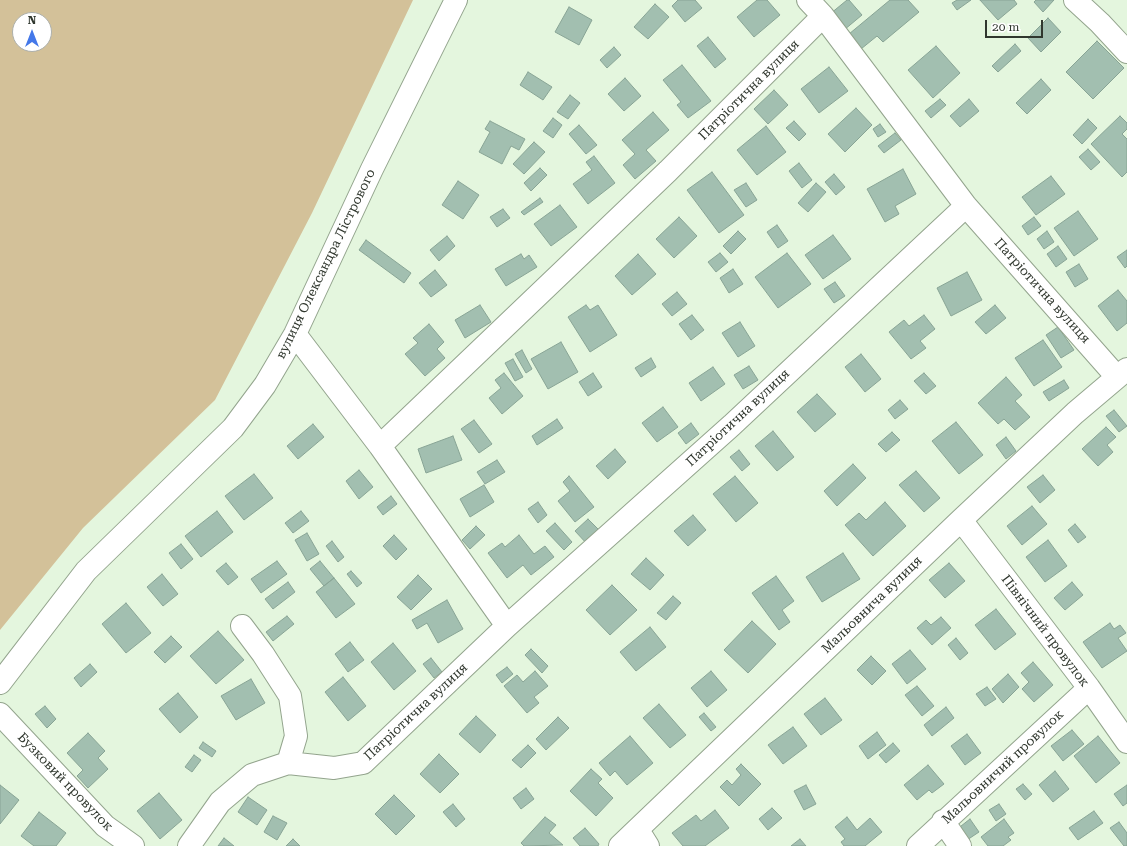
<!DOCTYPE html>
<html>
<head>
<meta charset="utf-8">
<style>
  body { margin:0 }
  #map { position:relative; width:1127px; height:846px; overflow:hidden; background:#e4f6de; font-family:"Roboto Serif",serif }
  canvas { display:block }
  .north { position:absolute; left:12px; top:12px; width:40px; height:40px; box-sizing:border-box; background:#fff; border:1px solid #acafab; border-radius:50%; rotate:0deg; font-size:11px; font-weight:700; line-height:16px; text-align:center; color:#30372e }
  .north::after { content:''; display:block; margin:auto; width:14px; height:18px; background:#4478e9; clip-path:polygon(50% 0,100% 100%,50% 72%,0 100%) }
  .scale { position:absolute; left:985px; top:20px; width:58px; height:18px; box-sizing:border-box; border:2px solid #30372e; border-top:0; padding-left:5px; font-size:12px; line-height:14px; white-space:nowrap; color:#30372e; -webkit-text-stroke:3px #fff; paint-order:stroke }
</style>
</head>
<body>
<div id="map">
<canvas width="1127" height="846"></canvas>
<div class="north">N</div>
<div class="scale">20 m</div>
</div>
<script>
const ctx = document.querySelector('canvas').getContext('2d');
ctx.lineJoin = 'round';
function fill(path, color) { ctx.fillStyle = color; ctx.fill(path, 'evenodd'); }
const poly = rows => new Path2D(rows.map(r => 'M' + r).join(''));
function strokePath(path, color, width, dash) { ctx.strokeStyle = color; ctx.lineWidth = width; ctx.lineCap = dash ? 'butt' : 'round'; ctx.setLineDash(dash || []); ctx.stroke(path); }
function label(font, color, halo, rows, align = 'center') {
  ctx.font = font + ' "Roboto Serif",serif'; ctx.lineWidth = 3; ctx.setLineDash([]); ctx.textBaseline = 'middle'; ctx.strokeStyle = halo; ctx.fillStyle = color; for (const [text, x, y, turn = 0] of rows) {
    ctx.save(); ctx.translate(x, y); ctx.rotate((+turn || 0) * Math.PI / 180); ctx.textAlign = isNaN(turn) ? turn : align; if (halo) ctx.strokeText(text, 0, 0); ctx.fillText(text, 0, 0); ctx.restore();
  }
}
fill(poly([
  [0,0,413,0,312,213,215,400,83,528,0,630],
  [20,20,44,20,44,44,20,44]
]), '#d3c199');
const building = poly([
  [678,0,695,0,702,8,685,22,672,6,678,0],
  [757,0,767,0,780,15,754,37,737,17,757,0],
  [847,0,849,0,862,15,844,30,830,14,847,0],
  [890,0,908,0,919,12,883,42,877,36,861,49,849,34,890,0],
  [957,0,971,0,957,10,952,3,957,0],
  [980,0,1014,0,1017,4,998,20,980,0],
  [1036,0,1054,0,1043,12,1034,2,1036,0],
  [655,4,669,17,648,39,634,27,655,4],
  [569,7,592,20,579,45,555,32,569,7],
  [1048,18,1061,32,1041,52,1028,38,1048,18],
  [708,37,726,59,715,68,697,46,708,37],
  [1097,41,1124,68,1093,99,1066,72,1097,41],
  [1015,44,1021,51,998,72,992,66,1015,44],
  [936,46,960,73,933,98,908,70,936,46],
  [614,47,621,55,607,68,600,60,614,47],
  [682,65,711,101,688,118,677,105,681,102,663,80,682,65],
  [829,67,848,91,819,113,801,89,829,67],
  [528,72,552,87,543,100,520,85,528,72],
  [625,78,641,96,624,111,608,94,625,78],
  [1041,79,1051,90,1027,114,1016,103,1041,79],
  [774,90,788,105,768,124,754,109,774,90],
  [570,95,580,103,568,119,557,112,570,95],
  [940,99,946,105,931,118,925,111,940,99],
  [969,99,979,111,960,127,950,116,969,99],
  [856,108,872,125,845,152,828,134,856,108],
  [653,112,669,130,646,150,656,161,635,179,623,165,635,154,622,140,653,112],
  [1120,116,1127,123,1127,129,1122,134,1127,139,1127,172,1122,177,1091,144,1120,116],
  [553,118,562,125,553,138,543,131,553,118],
  [1088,119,1097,128,1082,144,1073,135,1088,119],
  [490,121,525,139,519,150,511,146,502,164,479,152,490,132,485,129,490,121],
  [794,121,806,134,799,141,786,128,794,121],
  [880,124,886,132,878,137,873,129,880,124],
  [579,125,597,145,586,154,569,134,579,125],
  [766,126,786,152,757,175,737,150,766,126],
  [895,133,901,140,884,153,878,146,895,133],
  [534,142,545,152,524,174,513,164,534,142],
  [1088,149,1100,162,1091,170,1079,157,1088,149],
  [594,156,615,183,588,204,573,184,592,170,586,162,594,156],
  [799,163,812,180,802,188,789,171,799,163],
  [540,168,547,175,531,191,524,183,540,168],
  [903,169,916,194,895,206,899,214,885,222,867,189,903,169],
  [712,172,744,215,719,233,687,190,712,172],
  [834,174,845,187,836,195,825,182,834,174],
  [1051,176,1065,194,1036,215,1022,197,1051,176],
  [458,181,479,195,463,219,442,205,458,181],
  [746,183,757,200,746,207,734,190,746,183],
  [816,183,826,192,808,212,798,203,816,183],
  [540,198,543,202,524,215,521,212,540,198],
  [560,205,577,227,551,246,534,224,560,205],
  [503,209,510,218,497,227,490,217,503,209],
  [1078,211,1098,239,1074,256,1054,228,1078,211],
  [679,217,697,236,674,258,656,239,679,217],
  [1034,217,1041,226,1028,235,1022,226,1034,217],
  [777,225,788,241,778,248,767,232,777,225],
  [738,231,746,239,731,254,723,246,738,231],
  [1047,231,1054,242,1044,249,1037,239,1047,231],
  [833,235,851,259,823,279,805,255,833,235],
  [447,236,455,246,439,261,430,250,447,236],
  [366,240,411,273,404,283,359,250,366,240],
  [1058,246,1067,259,1056,267,1047,254,1058,246],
  [1127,250,1127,266,1125,268,1117,257,1127,250],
  [720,253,728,262,716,272,708,262,720,253],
  [787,253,811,284,778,308,755,277,787,253],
  [521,254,524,259,529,255,537,267,506,286,495,269,521,254],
  [638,254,656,274,632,295,615,276,638,254],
  [1079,264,1088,279,1075,287,1066,272,1079,264],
  [733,269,743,284,729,293,720,278,733,269],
  [435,270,447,285,431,297,419,283,435,270],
  [967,272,982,300,951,316,937,288,967,272],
  [835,282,845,296,834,303,824,289,835,282],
  [1118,290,1127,301,1127,323,1117,331,1098,306,1118,290],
  [677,292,687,304,672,316,662,304,677,292],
  [480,305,491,322,465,338,455,320,480,305],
  [586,305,590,310,598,305,617,335,590,352,568,317,586,305],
  [995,305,1006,318,986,334,975,322,995,305],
  [692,315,704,330,691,340,679,324,692,315],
  [924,315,935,329,920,341,926,348,911,359,889,332,904,320,909,326,924,315],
  [740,322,755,346,738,357,722,333,740,322],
  [429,324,444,342,437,349,445,358,425,376,405,354,418,343,413,338,429,324],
  [1058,327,1074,350,1061,358,1046,335,1058,327],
  [1043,340,1062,367,1034,386,1015,358,1043,340],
  [561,342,578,372,548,389,531,359,561,342],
  [522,350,532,369,526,373,515,354,522,350],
  [861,354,881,379,865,392,845,367,861,354],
  [651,358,656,367,641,377,635,368,651,358],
  [513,359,523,377,515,381,505,363,513,359],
  [749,366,758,380,743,389,734,375,749,366],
  [713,367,725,384,701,401,689,383,713,367],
  [504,373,523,396,502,414,489,398,501,388,495,380,504,373],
  [593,373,602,387,588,396,579,382,593,373],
  [924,373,936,386,926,394,914,381,924,373],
  [1006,377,1022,395,1015,401,1030,417,1015,430,1004,419,998,424,978,403,1006,377],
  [1064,380,1069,388,1049,401,1043,392,1064,380],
  [817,394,836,414,815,432,797,412,817,394],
  [900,400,908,409,895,419,888,410,900,400],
  [663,407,678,427,657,442,642,423,663,407],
  [1114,410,1127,426,1119,432,1106,416,1114,410],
  [557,419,563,428,537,445,532,436,557,419],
  [474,420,492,444,479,453,461,429,474,420],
  [956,422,983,455,959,474,932,441,956,422],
  [691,423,699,434,686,444,678,433,691,423],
  [313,424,324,437,298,459,287,446,313,424],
  [1106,427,1116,437,1107,445,1113,452,1098,466,1082,449,1106,427],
  [773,431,794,457,777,471,755,446,773,431],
  [892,432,900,440,886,452,878,444,892,432],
  [453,436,462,460,426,473,418,449,453,436],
  [1006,437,1016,451,1006,459,996,445,1006,437],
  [615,449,626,462,608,479,596,466,615,449],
  [739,450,750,464,742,471,730,457,739,450],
  [497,460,505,472,485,484,477,472,497,460],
  [853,464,866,478,837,506,824,491,853,464],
  [359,470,373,487,359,499,346,481,359,470],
  [916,471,940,498,924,512,899,485,916,471],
  [254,474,273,498,244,520,225,496,254,474],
  [1043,475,1055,490,1040,503,1027,487,1043,475],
  [569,476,594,507,575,522,558,501,570,491,563,482,569,476],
  [735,476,758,503,736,522,713,494,735,476],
  [484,485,494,502,470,517,460,499,484,485],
  [391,496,397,504,383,515,377,507,391,496],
  [538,502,547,515,538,523,528,509,538,502],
  [885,502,906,526,873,556,845,525,859,513,866,520,885,502],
  [1032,506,1047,524,1022,545,1007,526,1032,506],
  [217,511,233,532,201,557,185,536,217,511],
  [301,511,309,521,293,533,285,523,301,511],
  [693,515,706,530,688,546,674,531,693,515],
  [588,519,601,532,588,545,575,531,588,519],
  [555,523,572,542,564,550,546,531,555,523],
  [1075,524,1086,537,1078,543,1068,530,1075,524],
  [476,526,485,535,470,549,462,540,476,526],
  [307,533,319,554,307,561,295,540,307,533],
  [394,535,407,549,396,560,383,546,394,535],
  [519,535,534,554,545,546,554,557,531,575,523,565,507,578,488,553,502,543,505,547,519,535],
  [1048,540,1067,566,1045,582,1026,557,1048,540],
  [332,541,344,557,338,562,326,546,332,541],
  [181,544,193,559,181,569,169,553,181,544],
  [843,553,860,579,822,602,806,577,843,553],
  [646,558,664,575,650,590,631,574,646,558],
  [277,561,287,574,261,593,251,579,277,561],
  [320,561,334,578,324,586,310,569,320,561],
  [226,563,238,577,228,585,216,571,226,563],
  [949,563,965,581,945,598,929,580,949,563],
  [351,571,362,583,357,587,347,574,351,571],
  [162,574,178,594,163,606,147,587,162,574],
  [418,575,432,589,411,610,397,597,418,575],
  [776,576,794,601,782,610,790,622,779,630,752,593,776,576],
  [334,578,355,604,336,618,316,592,334,578],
  [288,582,295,592,273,609,265,599,288,582],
  [1072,582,1083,595,1065,610,1054,598,1072,582],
  [612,585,637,610,610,635,586,610,612,585],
  [673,596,681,603,666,620,657,613,673,596],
  [447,600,463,629,438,643,427,623,417,629,412,620,447,600],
  [126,603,151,633,126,653,102,624,126,603],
  [996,609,1016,634,995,650,975,625,996,609],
  [287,616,294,624,273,641,266,632,287,616],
  [941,617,951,628,932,645,917,628,926,620,931,625,941,617],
  [752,621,776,644,748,673,724,650,752,621],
  [1110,623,1114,629,1120,625,1126,633,1118,638,1127,651,1102,668,1083,642,1110,623],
  [650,627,666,647,636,671,620,652,650,627],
  [218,631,244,660,216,684,190,656,218,631],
  [171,636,182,647,165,663,154,652,171,636],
  [956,638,968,653,960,660,948,645,956,638],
  [350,642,364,660,348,672,335,654,350,642],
  [393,643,416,671,394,690,371,662,393,643],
  [531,649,548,666,542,673,525,655,531,649],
  [910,650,926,669,907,684,892,664,910,650],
  [871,656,886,671,872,685,857,670,871,656],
  [431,658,442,672,434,678,423,664,431,658],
  [1033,662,1053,685,1034,702,1022,689,1029,682,1021,673,1033,662],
  [90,664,97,672,81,687,74,678,90,664],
  [507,667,513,674,502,683,496,675,507,667],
  [535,671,548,686,534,697,539,703,527,713,504,686,517,675,523,682,535,671],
  [711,671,727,690,707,707,691,688,711,671],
  [1008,674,1019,687,1003,703,992,689,1008,674],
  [343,677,366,706,348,721,325,692,343,677],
  [251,679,265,703,236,720,221,696,251,679],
  [917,686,934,706,922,716,905,695,917,686],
  [987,687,996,699,985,706,976,694,987,687],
  [178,693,198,717,180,733,159,709,178,693],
  [825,698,842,720,821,735,804,714,825,698],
  [659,704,686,735,670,748,643,718,659,704],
  [45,706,56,719,47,728,35,714,45,706],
  [946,707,954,718,932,736,924,725,946,707],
  [704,713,716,727,711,731,699,717,704,713],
  [476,716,496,735,480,753,459,734,476,716],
  [558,717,569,728,546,750,536,739,558,717],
  [793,727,807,746,783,764,768,745,793,727],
  [1072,730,1084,744,1063,761,1051,746,1072,730],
  [877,732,886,745,868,759,859,746,877,732],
  [88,733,105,751,98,758,108,769,88,788,77,776,83,770,67,753,88,733],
  [967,734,981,753,965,765,951,746,967,734],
  [630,736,653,763,627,785,615,771,610,776,599,763,630,736],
  [1098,736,1120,763,1096,783,1074,756,1098,736],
  [203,742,216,751,212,757,199,748,203,742],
  [893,743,900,751,886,763,879,755,893,743],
  [528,745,536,753,521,768,512,760,528,745],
  [439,754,459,774,440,793,420,774,439,754],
  [194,755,201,760,192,772,185,767,194,755],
  [741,764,761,784,739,806,720,787,727,780,732,785,741,775,736,769,741,764],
  [928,765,944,784,932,793,929,790,917,800,904,785,928,765],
  [591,769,602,779,598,783,613,798,596,816,570,791,591,769],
  [1055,771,1069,789,1053,802,1039,785,1055,771],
  [1023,784,1032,794,1025,800,1016,789,1023,784],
  [0,785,19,800,0,824,0,785],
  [806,785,816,804,804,810,794,791,806,785],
  [1127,785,1127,803,1123,806,1114,794,1127,785],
  [526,788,534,799,521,809,513,798,526,788],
  [159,793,182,820,160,839,137,811,159,793],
  [394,795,415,816,396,835,375,814,394,795],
  [248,797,267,810,257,825,238,812,248,797],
  [453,804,465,819,456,827,443,812,453,804],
  [999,804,1006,814,996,821,989,810,999,804],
  [772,808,782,818,768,830,759,819,772,808],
  [715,810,729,828,705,846,683,846,672,833,696,815,701,821,715,810],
  [1094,811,1103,823,1078,840,1069,828,1094,811],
  [39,812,66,833,56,846,34,846,21,836,39,812],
  [273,816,287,823,277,840,264,832,273,816],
  [545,817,556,825,549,833,563,845,524,846,521,843,545,817],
  [847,817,857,830,870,818,882,832,865,846,844,846,841,842,845,839,835,827,847,817],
  [970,819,979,832,964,842,956,830,970,819],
  [1004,819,1014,833,1008,837,1011,840,1003,846,988,846,981,837,1004,819],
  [1119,822,1127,833,1127,846,1124,846,1110,828,1119,822],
  [585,828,599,844,598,846,580,846,573,838,585,828],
  [224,838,234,846,218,846,224,838],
  [293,839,300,846,286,846,293,839],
  [800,839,806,846,791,846,800,839]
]);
fill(building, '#a2bfb0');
strokePath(building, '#88a495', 1);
const minor = poly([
  [808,0,823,16,966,206,1117,377],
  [1075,0,1100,23,1127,52],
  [295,334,380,446,507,626],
  [380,446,668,171,823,16],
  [961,520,1089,688,1127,742],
  [242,626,263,654,290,696,296,736,288,763],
  [0,683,86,571,233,428,265,385,295,334,372,169,456,0],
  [0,714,105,826,133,846],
  [943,821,960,846],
  [638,830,648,846],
  [189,846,220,802,252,775,288,763,334,768,363,763,507,626,732,425,966,206],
  [620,846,961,520,1075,413,1127,369],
  [918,846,1089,688]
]);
strokePath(minor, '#93a48d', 24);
strokePath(minor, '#fff', 22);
label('13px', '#30372e', '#fff', [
  ["Патріотична вулиця",749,90,-45],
  ["вулиця Олександра Лістрового",326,264,-64],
  ["Патріотична вулиця",1042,291,48],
  ["Патріотична вулиця",738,418,-43],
  ["Мальовнича вулиця",872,605,-44],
  ["Північний провулок",1045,631,53],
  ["Патріотична вулиця",416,712,-43],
  ["Мальовничий провулок",1003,767,-43],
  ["Бузковий провулок",65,782,46]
]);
</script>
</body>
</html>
